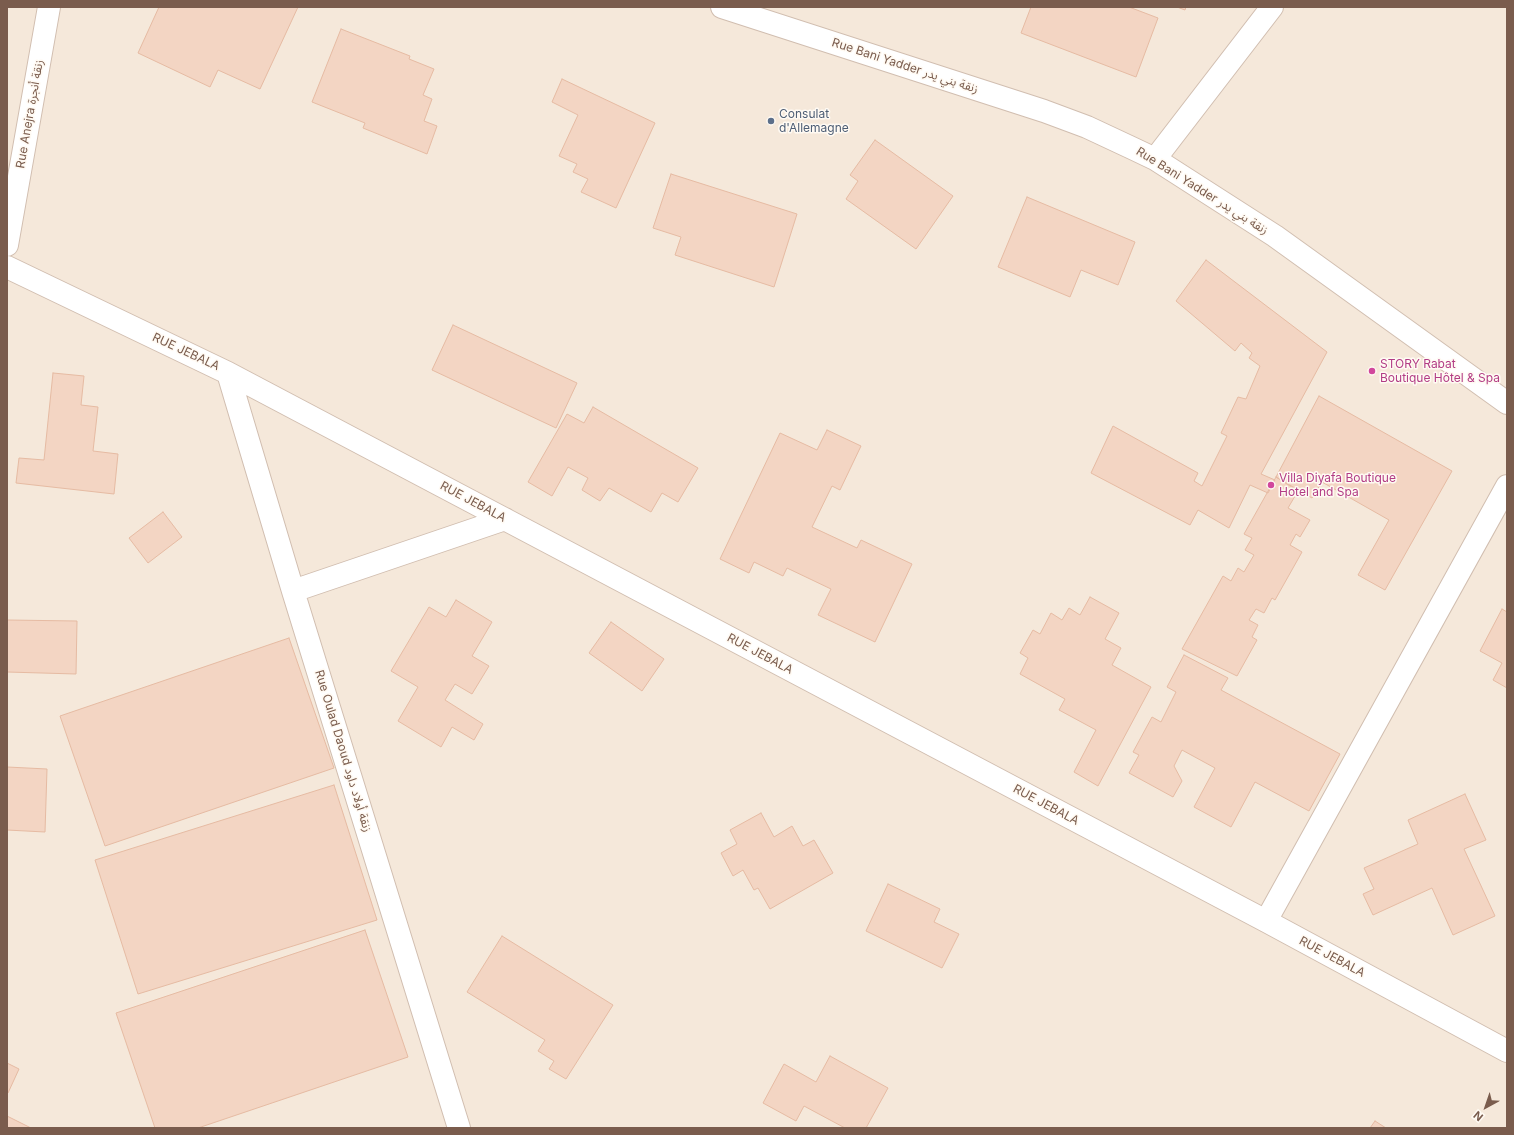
<!DOCTYPE html>
<html>
<head>
<meta charset="utf-8">
<style>
  body { margin:0 }
  #map { position:relative; width:1514px; height:1135px; overflow:hidden; background:#fdf6ec; font-family:Inter,sans-serif }
  canvas { display:block }
  .frame { position:absolute; inset:0; border:8px solid #7a5c4d; pointer-events:none }
  .north { position:absolute; left:1466px; top:1087px; width:40px; height:40px; -webkit-text-stroke:3px #fffaf3; paint-order:stroke; rotate:220deg; font-size:11px; font-weight:700; line-height:16px; text-align:center; color:#7a5c4d }
  .north::after { content:''; display:block; margin:auto; width:14px; height:18px; background:#7a5c4d; clip-path:polygon(50% 0,100% 100%,50% 72%,0 100%) }
</style>
</head>
<body>
<div id="map">
<canvas width="1514" height="1135"></canvas>
<div class="frame"></div>
<div class="north">N</div>
</div>
<script>
const ctx = document.querySelector('canvas').getContext('2d');
ctx.lineJoin = 'round';
function fill(path, color) { ctx.fillStyle = color; ctx.fill(path, 'evenodd'); }
const poly = rows => new Path2D(rows.map(r => 'M' + r).join(''));
function strokePath(path, color, width, dash) { ctx.strokeStyle = color; ctx.lineWidth = width; ctx.lineCap = dash ? 'butt' : 'round'; ctx.setLineDash(dash || []); ctx.stroke(path); }
function label(font, color, halo, rows, align = 'center') {
  ctx.font = font + ' Inter,"Noto Sans Arabic",sans-serif'; ctx.lineWidth = 3; ctx.setLineDash([]); ctx.textBaseline = 'middle'; ctx.strokeStyle = halo; ctx.fillStyle = color; for (const [text, x, y, turn = 0] of rows) {
    ctx.save(); ctx.translate(x, y); ctx.rotate((+turn || 0) * Math.PI / 180); ctx.textAlign = isNaN(turn) ? turn : align; if (halo) ctx.strokeText(text, 0, 0); ctx.fillText(text, 0, 0); ctx.restore();
  }
}
fill(poly([
  [7,7,1507,7,1507,1128,7,1128]
]), '#f5e8da');
const building = poly([
  [159,7,298,7,260,89,218,70,210,87,138,53,159,7],
  [1031,7,1129,7,1158,18,1136,77,1021,33,1031,7],
  [1177,7,1186,7,1185,10,1177,7],
  [341,29,410,56,409,59,434,69,423,95,432,99,424,121,437,126,427,154,363,128,365,123,312,102,341,29],
  [562,79,655,123,616,208,581,192,588,179,573,172,577,164,559,156,578,115,552,102,562,79],
  [875,140,953,196,916,249,846,199,858,181,850,175,875,140],
  [671,174,797,214,774,287,675,255,681,237,653,228,671,174],
  [1027,197,1135,242,1118,285,1081,270,1070,297,998,267,1027,197],
  [1206,260,1327,352,1261,474,1275,480,1268,493,1250,485,1229,528,1198,510,1190,525,1091,473,1113,426,1198,473,1194,481,1202,486,1227,436,1221,433,1238,397,1246,399,1260,366,1249,358,1252,353,1241,343,1235,351,1176,301,1206,260],
  [453,325,577,383,556,428,432,370,453,325],
  [53,373,84,376,81,405,98,407,93,451,118,454,114,494,16,483,19,458,44,460,53,373],
  [1319,396,1452,471,1385,590,1358,575,1389,520,1322,482,1312,498,1276,477,1319,396],
  [593,407,698,468,678,502,662,493,651,512,609,488,600,501,582,490,588,478,568,467,552,496,528,482,567,414,584,423,593,407],
  [827,430,861,446,840,490,832,486,812,527,857,548,861,540,912,564,875,642,818,615,831,589,787,568,783,576,754,562,749,573,720,559,780,433,817,450,827,430],
  [1276,477,1298,491,1288,508,1310,520,1300,537,1296,534,1290,545,1302,552,1275,600,1272,598,1264,613,1256,609,1249,620,1258,625,1252,637,1257,640,1237,676,1182,649,1223,576,1231,581,1238,568,1244,572,1254,555,1245,550,1252,538,1244,534,1276,477],
  [163,512,182,537,148,563,129,538,163,512],
  [1090,597,1119,613,1105,639,1121,648,1112,665,1151,687,1098,786,1074,772,1096,730,1059,710,1065,699,1020,674,1028,658,1020,653,1033,630,1040,634,1051,613,1062,620,1069,608,1080,615,1090,597],
  [456,600,492,622,472,656,489,666,472,694,455,684,445,700,483,724,474,740,452,727,441,747,398,721,418,687,391,671,429,607,446,617,456,600],
  [1502,609,1507,612,1507,688,1493,680,1502,663,1480,651,1502,609],
  [7,620,77,621,76,674,7,672,7,620],
  [611,622,664,659,642,691,589,653,611,622],
  [289,638,334,768,105,846,60,716,289,638],
  [1184,655,1228,678,1221,690,1340,754,1309,811,1255,782,1231,827,1194,807,1215,768,1182,750,1174,766,1182,781,1173,797,1129,773,1139,755,1133,752,1152,717,1161,722,1176,692,1167,687,1184,655],
  [7,767,47,769,45,832,7,830,7,767],
  [334,785,377,920,138,994,95,860,334,785],
  [1465,794,1486,840,1464,849,1495,916,1453,935,1432,888,1373,915,1363,894,1374,889,1364,868,1418,844,1408,820,1465,794],
  [761,813,774,837,792,826,803,846,814,840,833,873,770,909,758,888,754,890,743,870,733,876,721,853,737,844,730,830,761,813],
  [888,884,940,909,934,922,959,934,942,968,866,931,888,884],
  [365,930,408,1057,198,1128,155,1128,116,1013,365,930],
  [502,936,613,1005,566,1079,549,1069,554,1061,538,1051,545,1040,467,992,502,936],
  [830,1056,888,1088,866,1128,845,1128,804,1106,796,1121,763,1103,784,1064,816,1082,830,1056],
  [7,1063,19,1069,8,1093,7,1092,7,1063],
  [7,1116,31,1128,7,1128,7,1116],
  [1375,1121,1386,1128,1370,1128,1375,1121]
]);
fill(building, '#f3d5c3');
strokePath(building, '#e6bba3', 1);
const minor = poly([
  [722,7,1044,111,1087,127,1134,149,1155,159,1275,236,1507,403],
  [1155,159,1272,7],
  [7,245,49,7],
  [7,267,228,373,1266,921,1507,1051],
  [228,373,293,591,459,1128],
  [293,591,505,519],
  [1266,921,1507,486]
]);
strokePath(minor, '#d1beb0', 24);
strokePath(minor, '#fff', 22);
for (const [x, y, r, color] of [
  [771,121,4,"#5c6f8a"],
  [1372,371,4,"#d1479c"],
  [1271,485,4,"#d1479c"]
]) { const dot = new Path2D(); dot.arc(x, y, r, 0, 2 * Math.PI); ctx.fillStyle = color; ctx.fill(dot); strokePath(dot, '#fffaf3', 1.5); }
label('12px', '#7a5c4d', '#fffaf3', [
  ["Rue Bani Yadder زنقة بني يدر",905,66,18],
  ["Rue Anejra زنقة أنجرة",30,114,-80],
  ["Rue Bani Yadder زنقة بني يدر",1202,191,32],
  ["RUE JEBALA",186,352,25],
  ["RUE JEBALA",473,502,28],
  ["RUE JEBALA",760,654,28],
  ["Rue Oulad Daoud زنقة أولاد داود",343,751,73],
  ["RUE JEBALA",1046,805,28],
  ["RUE JEBALA",1332,957,28]
]);
label('12px', '#4e5e75', '#fffaf3', [
  ["Consulat",779,114],
  ["d'Allemagne",779,128]
], 'left');
label('12px', '#b23c85', '#fffaf3', [
  ["STORY Rabat",1380,364],
  ["Boutique Hôtel & Spa",1380,378],
  ["Villa Diyafa Boutique",1279,478],
  ["Hotel and Spa",1279,492]
], 'left');
</script>
</body>
</html>
